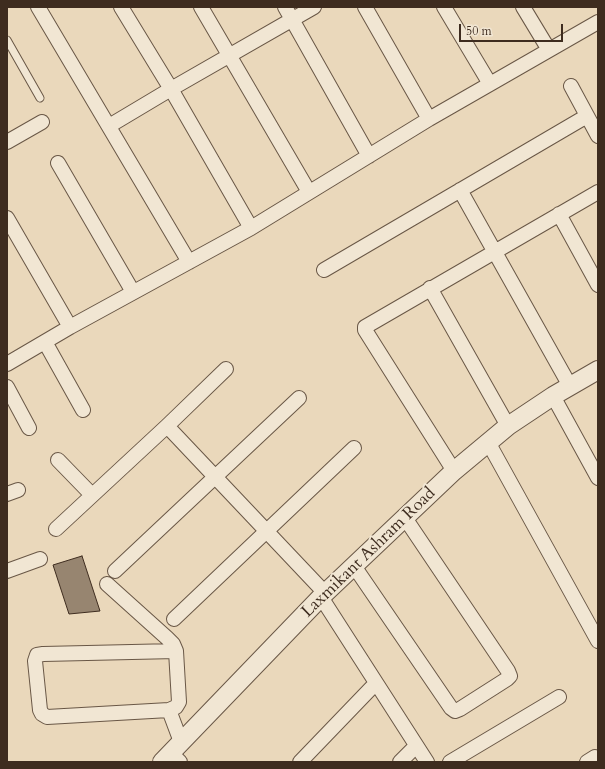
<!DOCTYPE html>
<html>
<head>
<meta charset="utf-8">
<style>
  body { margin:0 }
  #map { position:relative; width:605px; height:769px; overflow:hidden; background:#ead8bb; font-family:Cardo,serif }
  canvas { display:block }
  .frame { position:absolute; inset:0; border:8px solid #3e2c1f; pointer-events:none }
  .scale { position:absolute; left:459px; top:24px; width:104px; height:18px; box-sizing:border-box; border:2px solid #3e2c1f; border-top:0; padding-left:5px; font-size:12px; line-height:14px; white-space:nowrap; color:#3e2c1f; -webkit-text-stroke:3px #f1e6d3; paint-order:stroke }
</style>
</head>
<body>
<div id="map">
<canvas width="605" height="769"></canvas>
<div class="frame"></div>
<div class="scale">50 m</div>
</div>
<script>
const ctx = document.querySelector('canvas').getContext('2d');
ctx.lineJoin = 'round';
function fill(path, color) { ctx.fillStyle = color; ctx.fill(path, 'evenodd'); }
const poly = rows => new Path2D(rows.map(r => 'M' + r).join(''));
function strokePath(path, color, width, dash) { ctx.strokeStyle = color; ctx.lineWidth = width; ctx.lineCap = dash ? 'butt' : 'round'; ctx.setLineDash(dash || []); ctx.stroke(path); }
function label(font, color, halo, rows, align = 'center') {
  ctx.font = font + ' Cardo,serif'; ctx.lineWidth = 4; ctx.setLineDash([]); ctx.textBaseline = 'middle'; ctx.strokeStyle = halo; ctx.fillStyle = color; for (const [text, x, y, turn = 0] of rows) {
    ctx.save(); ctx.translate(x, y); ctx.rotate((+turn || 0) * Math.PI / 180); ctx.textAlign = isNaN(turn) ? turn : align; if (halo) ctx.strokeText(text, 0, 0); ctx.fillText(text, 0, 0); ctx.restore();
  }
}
const building = poly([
  [82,556,100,611,69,614,53,565,82,556]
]);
fill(building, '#978570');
strokePath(building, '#3e2c1f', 1);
const service = poly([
  [7,40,40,98]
]);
const minor = poly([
  [38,7,189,262],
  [121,7,171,89,251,228],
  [201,7,309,192],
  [285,7,369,156],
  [365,7,429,119],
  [444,7,490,84],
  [523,7,549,50],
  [571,86,598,136],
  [109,126,171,89,314,7],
  [7,142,42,122],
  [58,163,133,292],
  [460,190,570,386],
  [559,214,598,285],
  [7,218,70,327],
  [324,270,587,116],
  [430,288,508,426],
  [45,342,83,410],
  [7,364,70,327,251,228,429,119,598,22],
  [7,387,29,428],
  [553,396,598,478],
  [167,426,326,594],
  [488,442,598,641],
  [58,460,92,495],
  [454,471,365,330,365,327,598,192],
  [7,494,18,490],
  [56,529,167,426,226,369],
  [354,566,451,708,455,711,460,709,507,679,510,676,508,671,405,518],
  [7,571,40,559],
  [115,571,299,398],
  [107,584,167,638,173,644,176,651,179,702,176,707,169,710,181,742],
  [321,597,427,762],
  [174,619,354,448],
  [169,710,47,717,42,714,40,710,35,661,37,655,43,654,176,651],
  [171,753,180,762],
  [300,762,376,683],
  [400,762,416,746],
  [450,762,559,697],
  [587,762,595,757]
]);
const tertiary = poly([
  [162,762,321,597,454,471,508,426,553,396,598,370]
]);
strokePath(service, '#695746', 9);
strokePath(minor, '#695746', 16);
strokePath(tertiary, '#695746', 20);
strokePath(service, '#f1e6d3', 7);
strokePath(minor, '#f1e6d3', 14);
strokePath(tertiary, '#f1e6d3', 18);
label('17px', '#3e2c1f', '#f1e6d3', [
  ["Laxmikant Ashram Road",369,553,-44]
]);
</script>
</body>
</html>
